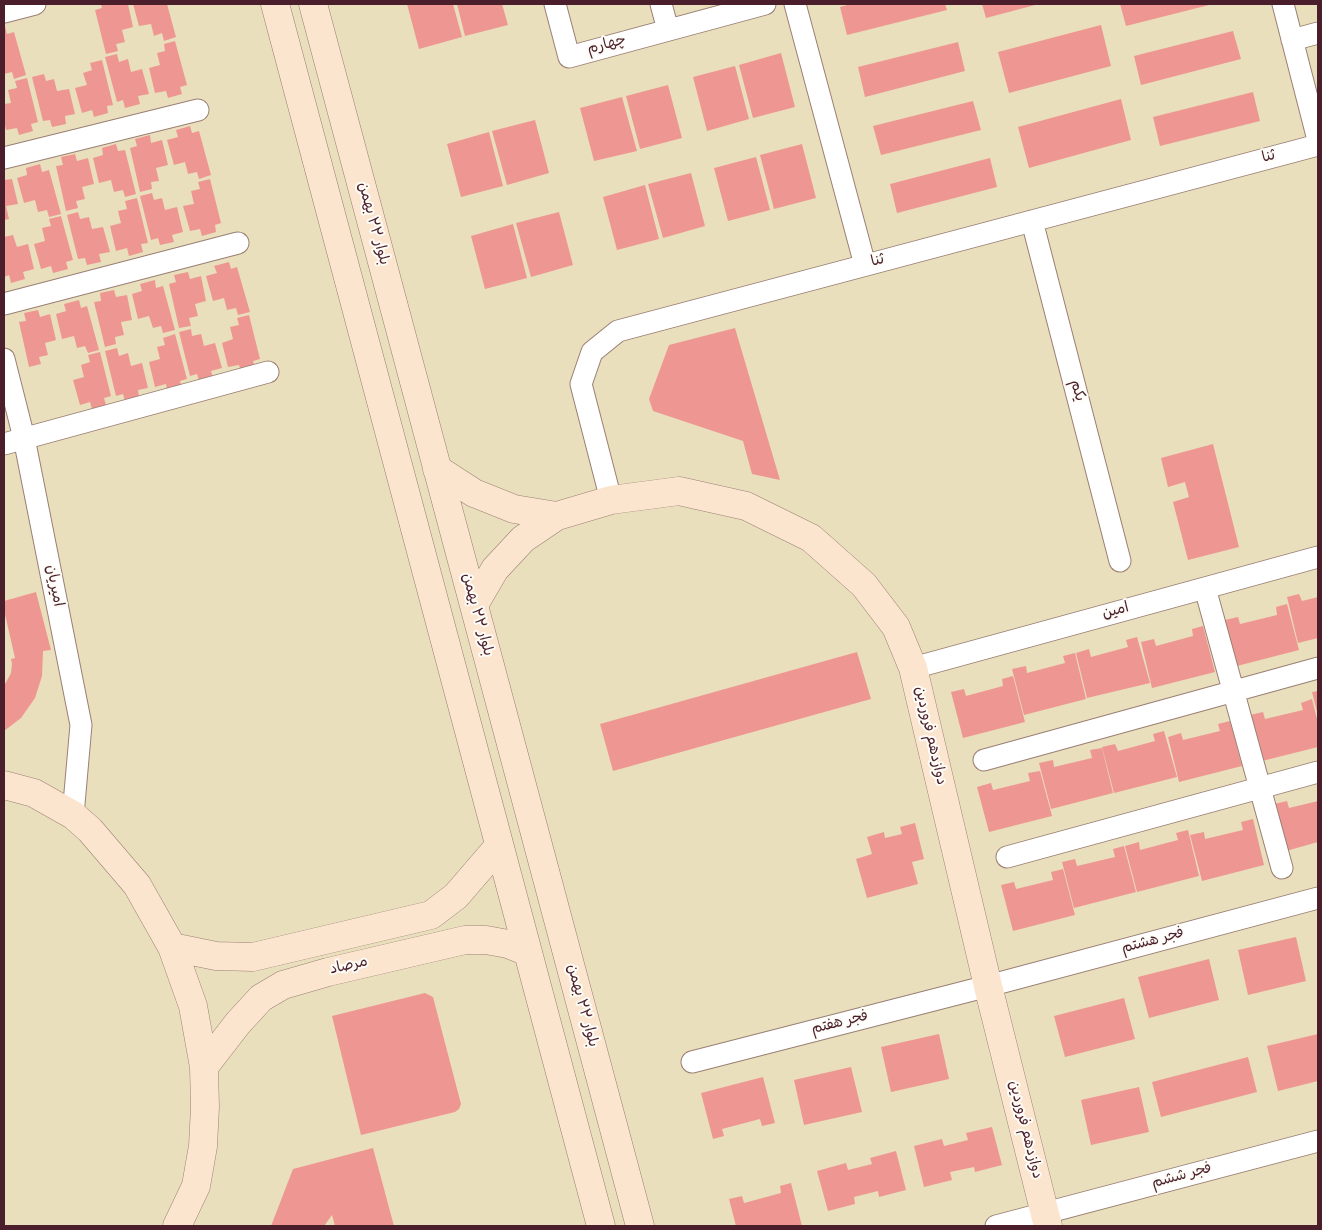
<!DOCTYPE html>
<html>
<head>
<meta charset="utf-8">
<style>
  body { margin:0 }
  #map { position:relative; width:1322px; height:1230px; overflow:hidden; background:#eadfbc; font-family:"Gochi Hand",sans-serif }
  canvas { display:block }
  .frame { position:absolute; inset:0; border:5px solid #4a1f2b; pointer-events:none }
</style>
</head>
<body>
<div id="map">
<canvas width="1322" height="1230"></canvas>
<div class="frame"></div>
</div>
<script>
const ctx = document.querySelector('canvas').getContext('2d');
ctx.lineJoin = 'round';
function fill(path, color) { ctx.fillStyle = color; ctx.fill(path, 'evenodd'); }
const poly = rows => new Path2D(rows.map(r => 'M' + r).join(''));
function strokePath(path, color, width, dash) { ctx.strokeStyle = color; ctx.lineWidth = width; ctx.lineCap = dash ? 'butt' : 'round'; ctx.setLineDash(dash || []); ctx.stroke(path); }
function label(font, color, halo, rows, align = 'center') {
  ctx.font = font + ' "Gochi Hand","Playpen Sans Arabic",sans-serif'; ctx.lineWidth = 4; ctx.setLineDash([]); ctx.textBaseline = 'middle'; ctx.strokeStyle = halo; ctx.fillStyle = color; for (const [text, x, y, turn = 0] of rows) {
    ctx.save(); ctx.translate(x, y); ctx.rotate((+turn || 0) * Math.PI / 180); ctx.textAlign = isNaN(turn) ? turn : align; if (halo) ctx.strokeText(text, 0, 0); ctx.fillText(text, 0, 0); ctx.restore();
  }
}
fill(poly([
  [101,4,128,4,133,27,122,30,125,42,116,44,118,51,106,54,95,10,102,8],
  [133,4,167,4,176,37,164,41,162,33,154,36,151,24,139,26],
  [407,4,453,4,462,37,419,49],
  [457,4,502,4,508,25,465,36],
  [851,4,945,4,947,10,847,35,840,7],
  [982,4,1039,4,986,18],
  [1120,4,1213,4,1126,26],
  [1101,25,1111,66,1009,93,998,52],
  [5,26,7,34,14,32,26,75,14,79,12,72,4,74,4,27],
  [1233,31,1241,59,1141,85,1134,56],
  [175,41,187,85,180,87,182,94,168,98,166,91,155,93,149,68,160,65,157,53,165,51,164,44],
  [958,42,965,71,865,97,858,67],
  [781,53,795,107,753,118,739,65],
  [117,54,119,62,128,59,131,72,142,69,149,94,138,96,140,104,125,108,123,100,117,102,105,57],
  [102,60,113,105,107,106,108,113,94,117,92,110,82,113,75,88,87,85,83,73,92,70,90,63],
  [735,66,749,119,707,131,693,77],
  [44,74,46,81,54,79,57,91,69,89,75,114,65,116,66,124,52,127,50,120,43,121,32,77],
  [27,78,38,122,31,124,33,131,19,135,17,128,6,130,4,121,4,104,11,103,8,90,17,88,15,81],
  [668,85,682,138,640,149,626,96],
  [1253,92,1260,121,1160,146,1153,117],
  [622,97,637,151,594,161,580,108],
  [1121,99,1131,140,1029,168,1018,127],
  [973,101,981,130,881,155,873,126],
  [535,120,549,173,507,185,492,131],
  [190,126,192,133,199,131,211,175,199,179,197,172,188,174,185,162,174,165,167,140,178,137,176,130],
  [489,132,503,186,461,197,447,144],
  [150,135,151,143,162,140,168,165,156,168,159,181,151,182,152,189,140,192,130,148,137,146,135,139],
  [116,144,118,151,125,150,136,194,125,197,123,190,114,192,111,180,99,183,93,158,103,155,102,148],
  [802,144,816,198,774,209,760,155],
  [75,154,77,161,88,158,94,184,82,187,85,199,76,201,78,208,66,211,56,166,63,165,61,157],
  [756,157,770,210,728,221,714,168],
  [990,158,997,187,897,213,890,184],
  [40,164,42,172,49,170,61,214,49,217,47,210,38,212,35,200,24,203,17,178,27,175,26,168],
  [691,173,705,226,663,238,648,184],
  [12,179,18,204,6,206,9,219,4,220,4,180],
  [210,179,221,223,215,225,216,232,202,236,200,229,190,231,183,206,194,204,191,191,200,189,198,182],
  [645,185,659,239,617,250,603,197],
  [152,193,154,200,162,198,165,210,177,207,183,232,172,235,174,242,160,245,158,238,151,240,140,196],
  [137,198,148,243,141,244,143,252,129,256,127,248,116,251,110,226,121,223,118,211,127,209,125,201],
  [78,212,80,219,89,217,92,229,103,227,110,252,99,254,101,262,87,265,85,258,78,259,67,215],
  [559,212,573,265,531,277,516,223],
  [61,216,73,260,66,262,68,269,53,273,51,266,41,269,34,244,45,241,42,228,51,226,49,219],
  [513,224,527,278,485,289,471,236],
  [13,235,17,247,28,244,34,269,23,272,25,279,11,283,9,275,4,277,4,237],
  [229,262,231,269,237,267,250,312,238,315,236,308,227,310,224,298,213,301,206,276,217,273,214,266],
  [188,272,190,279,201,276,206,301,195,304,198,316,189,318,191,326,179,328,169,284,176,282,174,275],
  [155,280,156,288,163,286,175,330,163,333,161,326,153,328,149,316,138,319,132,294,142,291,140,284],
  [114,290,116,297,127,295,132,320,121,322,124,335,115,337,116,344,105,347,94,302,101,301,100,293],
  [79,300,81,308,87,306,99,350,88,353,85,346,77,348,74,336,62,339,56,314,66,311,64,304],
  [38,310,40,317,50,314,56,340,45,343,48,355,39,357,41,364,29,367,19,322,26,321,24,313],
  [249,315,260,359,253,361,255,368,241,372,239,365,228,367,222,343,233,339,230,327,239,325,237,318],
  [735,328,780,480,752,474,743,441,653,411,649,399,669,345],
  [191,329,192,336,201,334,204,346,215,343,222,368,211,371,213,378,199,381,197,374,190,376,179,332],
  [175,334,187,379,180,381,182,388,167,391,166,384,155,387,149,362,160,359,157,347,165,345,163,338],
  [117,348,119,356,128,353,131,366,142,363,148,388,138,390,139,397,125,401,123,394,116,396,105,351],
  [100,352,111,396,104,398,106,405,92,409,90,402,80,405,73,380,84,377,81,365,90,362,88,355],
  [1213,444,1239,547,1188,560,1173,502,1189,497,1185,482,1168,487,1161,458],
  [36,592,51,650,43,651,42,676,35,698,21,718,4,731,4,686,11,673,12,664,11,659,15,658,4,610,4,601],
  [1299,594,1302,601,1318,597,1318,638,1298,643,1287,597],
  [1287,604,1299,650,1237,666,1225,620,1238,617,1240,624,1277,615,1276,607],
  [1203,626,1215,672,1152,688,1141,642,1154,639,1156,646,1193,636,1192,629],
  [1137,637,1150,683,1087,698,1076,653,1089,649,1091,657,1128,647,1126,640],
  [857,652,871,699,613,771,600,724],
  [1075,653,1086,699,1024,715,1012,669,1026,666,1027,673,1065,663,1063,656],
  [1013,676,1025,722,963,738,951,692,964,689,966,696,1003,686,1002,679],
  [1318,691,1318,716,1312,692],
  [1312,699,1318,723,1318,747,1262,761,1250,715,1263,712,1265,719,1303,710,1301,703],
  [1230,721,1242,766,1179,782,1168,737,1181,733,1183,740,1220,731,1218,724],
  [1164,731,1177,777,1114,793,1102,747,1115,744,1118,751,1155,741,1153,734],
  [1102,748,1113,793,1051,809,1039,763,1053,760,1054,767,1092,758,1090,750],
  [1040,771,1052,816,989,832,977,787,991,783,993,790,1030,781,1028,773],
  [1287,801,1289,808,1318,801,1318,842,1286,851,1274,804],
  [1253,819,1264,865,1202,881,1190,835,1204,832,1205,839,1243,830,1241,822],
  [915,823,924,859,912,862,918,884,867,898,856,859,872,854,867,837,884,832,885,838,902,834,900,827],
  [1188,830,1199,876,1137,892,1125,846,1139,842,1140,850,1178,840,1176,833],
  [1124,846,1136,892,1074,908,1062,862,1075,859,1077,866,1115,857,1113,849],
  [1063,869,1075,915,1013,931,1001,885,1014,882,1016,889,1053,880,1051,872],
  [1296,937,1306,981,1248,995,1238,950],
  [1209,959,1219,1000,1149,1018,1138,977],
  [425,993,433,997,461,1104,459,1109,455,1112,361,1135,332,1016],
  [1124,998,1135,1039,1065,1057,1054,1016],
  [939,1034,949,1079,891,1092,881,1047],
  [1318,1034,1318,1081,1278,1091,1267,1046],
  [1248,1057,1257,1092,1161,1117,1152,1082],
  [851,1067,862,1112,804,1125,794,1080],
  [763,1077,775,1123,762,1126,760,1119,722,1129,724,1136,713,1139,701,1093],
  [1139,1087,1149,1132,1091,1145,1081,1100],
  [992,1127,1002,1165,975,1172,974,1167,950,1172,952,1180,924,1187,914,1146,942,1139,944,1146,968,1140,966,1133],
  [373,1148,394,1226,335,1226,332,1215,324,1226,271,1226,293,1169],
  [896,1151,906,1190,879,1197,878,1191,854,1197,855,1204,828,1211,817,1171,846,1163,848,1170,872,1164,870,1158],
  [791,1183,802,1226,736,1226,729,1199,742,1196,744,1203,781,1193,780,1186]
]), '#ee9792');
const street = poly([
  [555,4,569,57,765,4],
  [661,4,668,30],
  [795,4,865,265],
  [1283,4,1318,140],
  [4,12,35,4],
  [1292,40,1318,33],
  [4,158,198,110],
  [1032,221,1120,561],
  [4,304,238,243],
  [4,359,24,438,81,725,73,815],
  [4,444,268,372],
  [611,500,581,384,592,352,618,331,1318,145],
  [1205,588,1282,868],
  [913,668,1318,557],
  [984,760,1318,668],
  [1007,857,1318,772],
  [692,1062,988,986,1318,898],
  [996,1226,1318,1141]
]);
const secondary = poly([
  [275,4,601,1226],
  [313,4,640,1226],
  [437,469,474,493,514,509,557,516],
  [474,605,495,569,523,539,557,516,611,500,679,491,746,506,811,538,864,585,896,627,913,668,988,986,1048,1226],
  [4,785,34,793,73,815,90,830,137,885,172,947,193,1006,204,1067,205,1107,203,1146,196,1186,177,1226],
  [172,947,216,956,253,957,431,915,456,896,499,846],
  [204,1067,238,1023,261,998,283,985,328,972,465,940,486,940,508,944,528,952]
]);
strokePath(street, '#9a7f74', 23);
strokePath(secondary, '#9a7f74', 29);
strokePath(street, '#fff', 21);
strokePath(secondary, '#fbe5cf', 28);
label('15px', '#4a1f2b', '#fdfcf7', [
  ["چهارم",607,46,-15],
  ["ثنا",1269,158,-15],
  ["بلوار ۲۲ بهمن",372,224,75],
  ["ثنا",878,262,-15],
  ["یکم",1076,391,75],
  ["امیریان",53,586,79],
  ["امین",1116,612,-15],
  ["بلوار ۲۲ بهمن",476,615,75],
  ["دوازدهم فروردین",929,736,77],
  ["فجر هشتم",1153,942,-15],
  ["مرصاد",349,967,-13],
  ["بلوار ۲۲ بهمن",581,1006,75],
  ["فجر هفتم",840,1024,-14],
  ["دوازدهم فروردین",1024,1130,76],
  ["فجر ششم",1182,1177,-15]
]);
</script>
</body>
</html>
